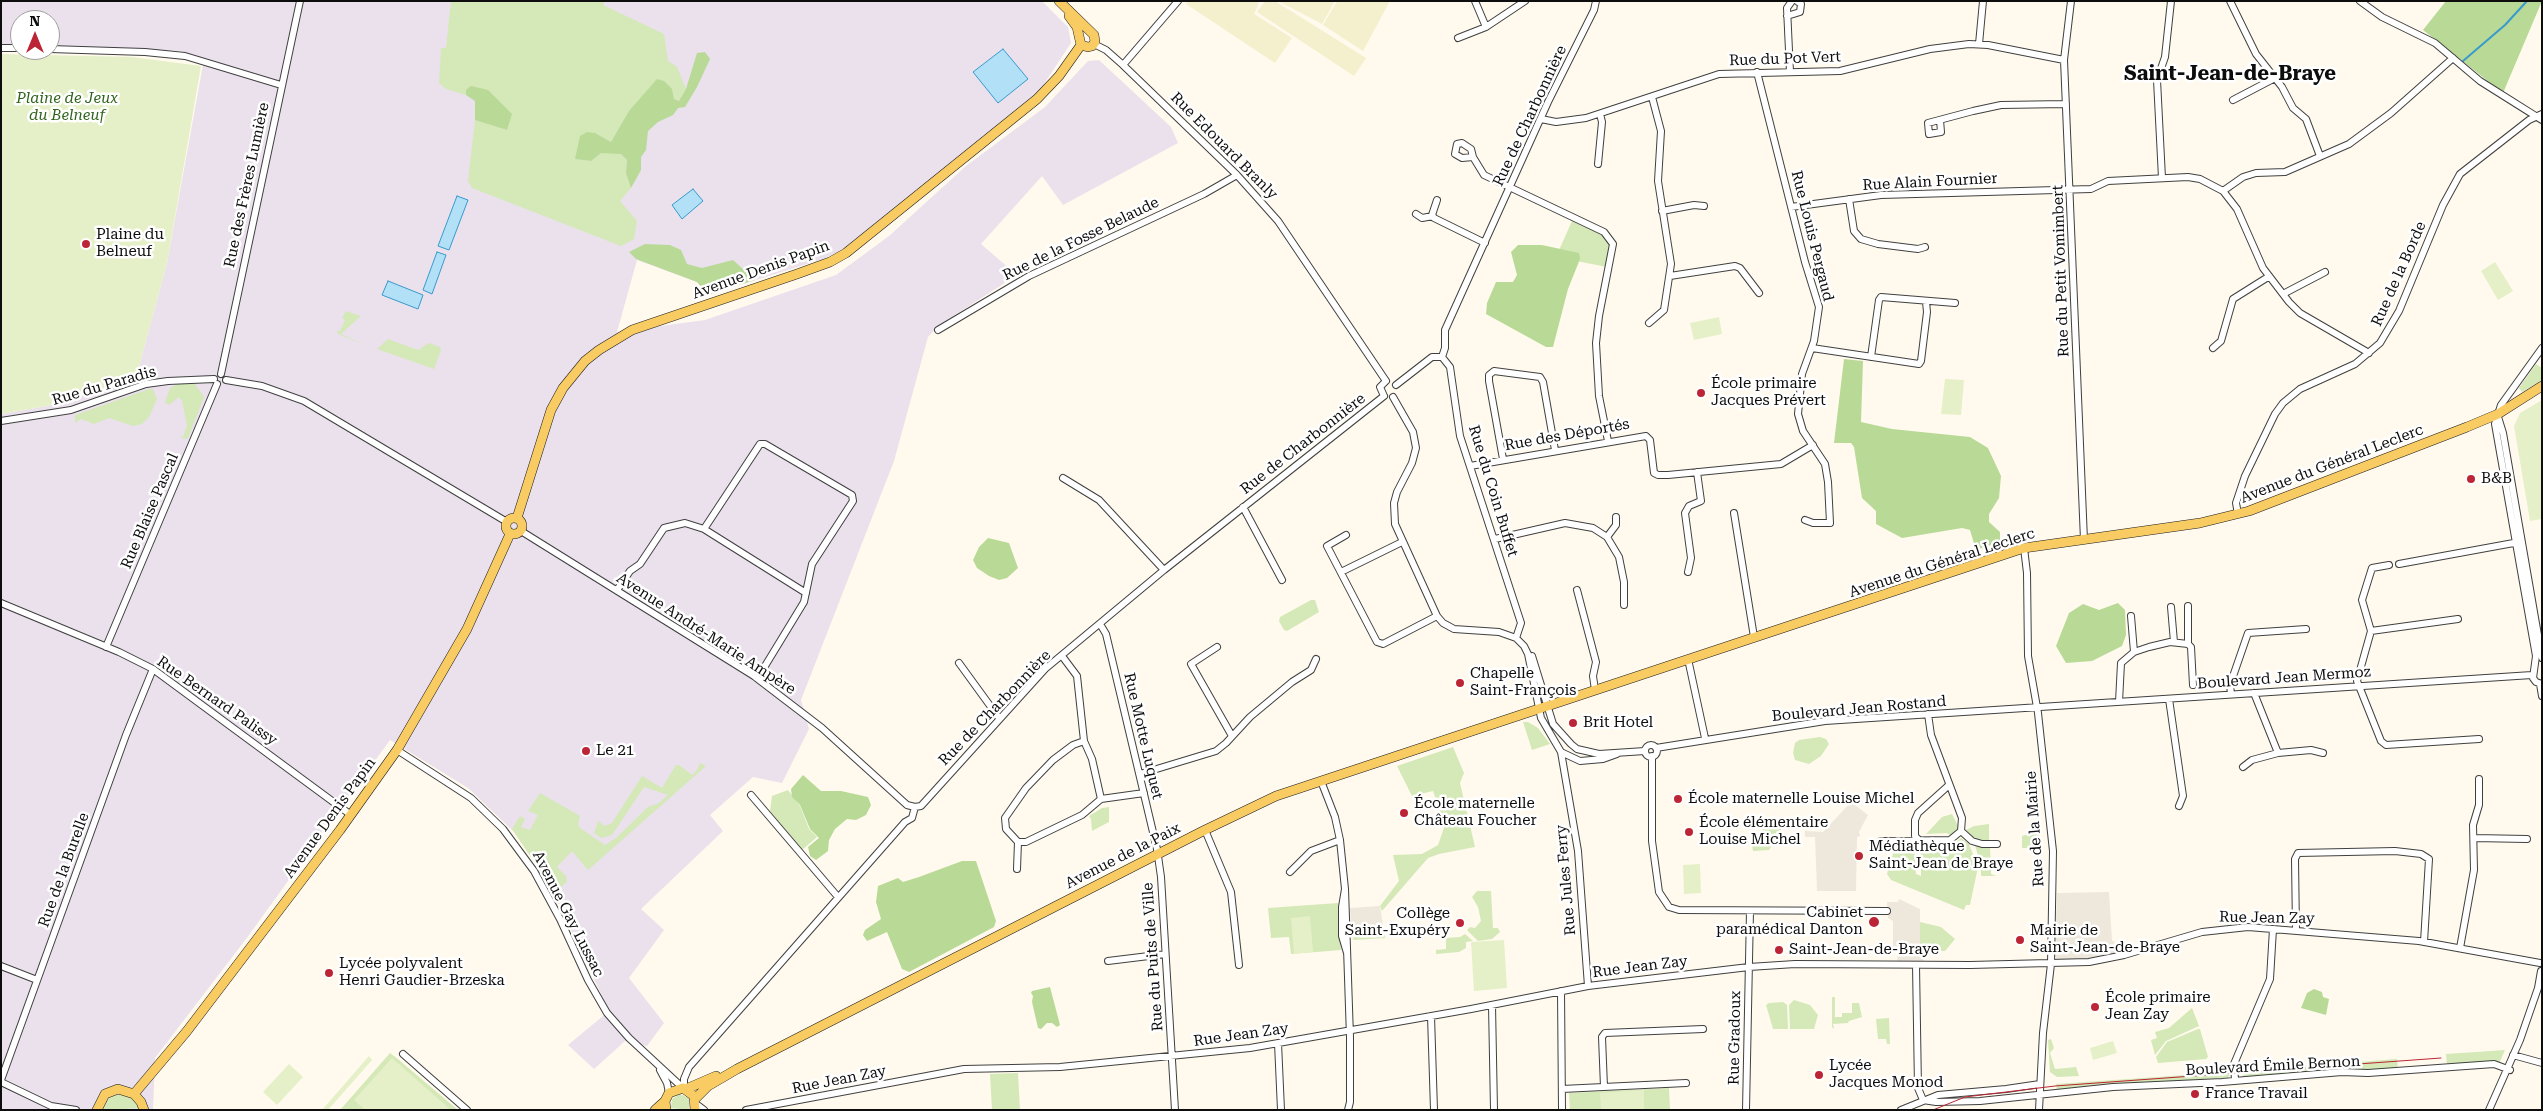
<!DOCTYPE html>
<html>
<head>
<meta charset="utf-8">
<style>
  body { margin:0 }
  #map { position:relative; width:2543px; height:1111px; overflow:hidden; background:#fffaed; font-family:"Roboto Serif",serif }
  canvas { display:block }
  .frame { position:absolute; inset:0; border:2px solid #0d0d0d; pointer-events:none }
  .north { position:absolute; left:10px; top:10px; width:50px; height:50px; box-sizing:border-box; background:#fff; border:1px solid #9e9e9e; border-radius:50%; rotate:0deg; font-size:14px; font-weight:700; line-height:20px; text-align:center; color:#0d0d0d }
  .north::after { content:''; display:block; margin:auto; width:18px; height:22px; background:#bc2535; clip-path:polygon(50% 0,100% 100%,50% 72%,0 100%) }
</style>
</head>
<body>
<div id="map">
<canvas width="2543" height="1111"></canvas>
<div class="frame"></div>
<div class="north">N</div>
</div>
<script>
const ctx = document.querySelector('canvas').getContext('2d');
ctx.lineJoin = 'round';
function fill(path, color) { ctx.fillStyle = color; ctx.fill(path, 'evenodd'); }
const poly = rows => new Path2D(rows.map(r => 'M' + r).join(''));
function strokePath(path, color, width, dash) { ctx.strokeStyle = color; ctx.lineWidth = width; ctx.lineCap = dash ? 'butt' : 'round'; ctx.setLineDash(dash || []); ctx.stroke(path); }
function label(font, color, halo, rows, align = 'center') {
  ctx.font = font + ' "Roboto Serif",serif'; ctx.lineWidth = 5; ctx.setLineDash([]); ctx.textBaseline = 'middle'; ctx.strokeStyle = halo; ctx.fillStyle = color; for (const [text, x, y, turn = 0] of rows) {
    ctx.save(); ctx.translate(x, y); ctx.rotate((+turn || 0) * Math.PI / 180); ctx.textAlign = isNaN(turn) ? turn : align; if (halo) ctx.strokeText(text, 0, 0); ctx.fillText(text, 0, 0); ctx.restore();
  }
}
fill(poly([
  [1,1,1042,1,1068,27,1071,43,1040,90,850,246,823,259,708,295,697,282,637,260,617,332,705,320,836,275,889,236,966,166,1045,107,1088,61,1099,60,1171,127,1178,143,1063,205,1042,176,981,244,1017,275,938,326,928,337,894,461,801,700,809,729,782,783,753,777,710,815,723,831,641,909,664,930,629,978,664,1023,647,1046,625,1041,594,1069,568,1045,609,1011,547,879,514,832,468,788,390,740,249,935,155,1058,153,1110,1,1110,1,414,47,406,135,381,167,263,204,59,181,51,50,46,50,20,20,20,20,45,1,44]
]), '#eae1ec');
fill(poly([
  [1188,1,1256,1,1259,3,1254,14,1292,38,1275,63,1186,4],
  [1265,1,1275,1,1366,58,1354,76,1257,12],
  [1278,1,1335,1,1322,24],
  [1337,1,1390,1,1363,51,1323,25]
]), '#f4efcd');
fill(poly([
  [451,1,605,1,603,5,664,34,668,61,677,67,686,89,679,101,674,99,672,89,657,80,629,111,611,142,595,133,575,159,591,161,601,153,609,152,621,154,627,160,626,173,631,188,620,201,637,221,634,239,621,246,472,188,468,181,475,120,507,130,466,90,466,95,446,89,439,83,441,48,446,48],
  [1572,221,1602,235,1607,240,1611,247,1607,267,1556,257],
  [346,311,361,316,341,334,370,347,338,334,337,331,340,331,345,320,342,318],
  [388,339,418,350,429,343,440,347,441,350,434,369,377,349],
  [2536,364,2542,368,2542,380,2522,392,2519,388],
  [178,384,195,384,204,397,188,438,184,439,178,435,183,437,187,425,182,401,179,397,169,405,165,402,170,388],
  [149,389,153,389,157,399,149,417,142,424,133,426,109,418,94,424,81,419,75,423,75,415],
  [1311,600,1315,600,1319,612,1287,631,1284,630,1279,621,1280,617],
  [1523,722,1528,722,1538,728,1550,744,1532,750],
  [1820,737,1826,739,1829,744,1821,756,1809,764,1795,760,1793,753,1795,743,1799,740],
  [1453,747,1464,773,1460,783,1475,847,1439,854,1428,858,1382,911,1380,906,1399,881,1393,855,1422,854,1438,845,1445,825,1433,791,1412,796,1397,766],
  [700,763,706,766,588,870,572,851,557,867,566,876,567,882,556,890,553,890,512,829,520,816,525,819,521,827,530,830,538,815,528,811,540,793,580,816,578,824,580,828,605,845,616,838,648,807,659,803,668,795,644,787,612,835,601,838,594,833,598,821,605,826,612,823,642,776,662,788,676,765,679,765,692,775,697,770],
  [788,790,800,806,809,829,817,837,802,850,770,811,772,796],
  [1109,807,1109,822,1092,831,1091,819,1089,816,1102,808],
  [1952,814,1959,828,1952,837,1947,833,1926,834,1942,817],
  [1762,818,1782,828,1769,850,1753,851,1751,840,1755,834,1763,833],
  [1989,824,1989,841,1975,839,1966,830,1974,826],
  [2028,834,2040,834,2040,848,2022,848,2022,836],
  [1961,838,1969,844,1978,867,1970,905,1966,905,1964,910,1891,880,1887,874,1896,844,1911,844,1914,846,1916,874,1921,876,1921,846,1954,844],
  [1975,845,1990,846,1991,874,1996,876,1981,876,1981,867],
  [1477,891,1491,891,1493,928,1498,928,1500,932,1492,939,1478,941,1467,930,1470,927,1475,928,1481,921,1478,907,1472,897],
  [1338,903,1341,950,1291,954,1289,937,1271,938,1268,908],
  [1920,922,1941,927,1955,939,1945,951,1920,951],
  [1376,925,1383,926,1385,938,1353,940,1358,929],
  [1465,934,1473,941,1466,942,1466,948,1459,952,1436,954,1436,950,1446,949,1446,938,1460,937],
  [1832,997,1835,997,1835,1017,1842,1017,1842,1013,1852,1013,1852,1003,1859,1003,1862,1017,1849,1021,1848,1023,1833,1024,1834,1029,1832,1027],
  [1794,1000,1810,1005,1818,1015,1814,1029,1790,1029,1789,1005],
  [1783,1002,1787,1005,1788,1029,1773,1029,1766,1005,1769,1003],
  [2192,1008,2199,1026,2166,1041,2155,1055,2151,1040,2157,1038,2155,1032,2169,1028],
  [1889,1018,1890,1044,1887,1044,1886,1039,1878,1039,1876,1019],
  [2198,1029,2200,1029,2208,1057,2206,1059,2158,1063,2156,1057,2167,1042],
  [2051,1039,2054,1048,2050,1053,2055,1069,2076,1067,2079,1076,2057,1077,2050,1072,2048,1040],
  [2505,1050,2499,1064,2447,1066,2446,1054],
  [390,1053,399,1060,458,1110,340,1110],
  [2397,1059,2398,1069,2329,1070,2243,1077,2243,1071],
  [2230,1072,2229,1077,2057,1090,2056,1084],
  [1018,1073,1020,1110,992,1110,990,1074],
  [1669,1088,1670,1110,1570,1110,1569,1093],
  [119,1094,132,1097,139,1108,102,1110,109,1098],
  [680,1094,689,1098,689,1110,671,1108,672,1099]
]), '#d4e9b7');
fill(poly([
  [2446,1,2542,1,2503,93,2423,30],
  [705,52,710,59,697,87,685,107,678,108,673,115,658,122,648,131,646,150,641,157,641,170,631,188,626,173,627,160,621,154,601,153,591,161,575,159,580,136,587,132,595,133,611,142,629,111,657,79,664,81,672,89,674,99,679,101,686,89,697,53],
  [471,86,488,90,512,114,507,130,475,120,475,101,466,95,466,90],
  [645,244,670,245,681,250,687,264,702,268,733,260,755,280,708,295,697,282,636,259,629,252],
  [1518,245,1542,245,1579,253,1580,259,1568,289,1553,347,1546,347,1486,314,1487,303,1496,282,1513,282,1517,275,1511,252],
  [1844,359,1863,361,1861,422,1892,429,1970,437,1988,448,2001,476,1999,498,1989,514,1989,522,2000,532,2000,542,1976,550,1970,530,1962,528,1902,538,1876,524,1876,511,1862,498,1854,447,1851,443,1834,443],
  [988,538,1009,543,1018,568,1007,578,999,580,989,576,977,568,973,560,979,547],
  [2118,603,2125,610,2126,635,2122,646,2092,661,2066,663,2056,646,2069,613,2083,604,2099,610],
  [803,775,821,791,841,791,868,797,871,805,866,815,856,820,847,819,835,829,829,840,828,851,816,860,810,856,808,847,819,838,810,829,800,805,792,797,791,789],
  [962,861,976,861,996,921,994,927,909,972,902,969,887,932,867,941,863,935,865,930,881,919,876,902,878,886,898,878,903,882,919,877],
  [1050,987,1060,1025,1057,1027,1052,1023,1047,1023,1041,1029,1038,1028,1032,1002,1033,996,1031,993,1032,991],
  [2314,989,2322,992,2323,997,2329,999,2326,1015,2301,1008,2307,993]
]), '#b8da96');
fill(poly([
  [1,54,132,57,201,66,167,263,135,381,47,406,1,414],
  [2495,262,2513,291,2498,300,2481,271],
  [1719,317,1722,334,1694,340,1690,323],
  [1945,379,1964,380,1961,415,1941,414],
  [2542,400,2542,519,2530,521,2514,426,2520,413],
  [1700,864,1701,893,1684,894,1683,865],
  [1310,916,1313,952,1294,954,1291,918],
  [1504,940,1507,988,1474,991,1471,942],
  [2113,1041,2117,1053,2093,1060,2090,1048],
  [369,1056,372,1060,328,1110,322,1110],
  [392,1058,451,1110,365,1110,354,1100],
  [289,1064,303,1077,277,1105,263,1092],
  [1644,1090,1644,1110,1601,1110,1600,1093]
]), '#e5f0c8');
fill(poly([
  [1851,802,1868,815,1859,832,1860,836,1857,837,1856,891,1817,891,1815,837,1805,837,1805,831,1823,832],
  [2109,892,2112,941,2114,941,2115,945,2136,945,2134,949,2098,958,2068,961,2057,959,2055,956,2057,893],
  [1899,899,1920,909,1920,950,1925,951,1924,962,1897,962,1898,949,1893,946,1893,921,1888,918,1887,902,1898,902],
  [1380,906,1383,926,1361,928,1355,932,1352,940,1350,908]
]), '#eee8dc');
const water = poly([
  [1003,49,1028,79,998,103,973,72,1003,49],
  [693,189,703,201,682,219,672,205,693,189],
  [457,196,468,200,449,250,438,246,457,196],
  [437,252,446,255,432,294,423,290,437,252],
  [388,281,423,295,418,309,382,295,388,281]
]);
fill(water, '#b2e0f6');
strokePath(water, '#399acd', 1);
strokePath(poly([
  [2463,61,2505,25,2527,1]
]), '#399acd', 2);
const minor = poly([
  [1475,1,1486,27,1525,1],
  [2071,1,2064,60,2084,540],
  [2230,1,2256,54,2282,87,2293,108,2306,119,2320,156],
  [2360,1,2382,17,2435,43,2480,81,2542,120],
  [1787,16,1800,12,1801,4,1797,1],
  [1458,38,1486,27],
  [1094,44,1106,50,1123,65,1237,175,1278,221,1386,381],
  [1979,44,1983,1],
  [1,48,20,48],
  [50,49,145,52,185,56,281,85],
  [1123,65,1178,1],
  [1757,72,1805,262,1819,307,1814,341,1802,374,1798,414,1803,431,1825,464,1828,482,1830,523,1813,523,1805,520],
  [1790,72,1787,8,1792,1],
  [2233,100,2275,78],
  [1541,119,1556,122,1586,118,1719,74,1840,71,1930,49,1969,44,1988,45,2064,60],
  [1940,120,1941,132,1929,134,1928,123,1973,111,2001,105,2066,104],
  [1473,157,1462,158,1455,154,1457,144,1462,143,1471,149,1473,157,1484,175,1604,232,1613,244,1599,316,1596,343,1599,396,1608,441],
  [1598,164,1602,122,1600,114],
  [2162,178,2157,80,2165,57,2171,1],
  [2223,191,2243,177,2256,173,2285,172,2349,144,2391,113,2453,58],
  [1849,199,1854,231,1861,239,1878,244,1918,249,1925,247],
  [1437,200,1432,215,1434,218,1485,243],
  [1791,207,1881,195,2091,189,2108,181,2188,177,2200,179,2223,191,2237,209,2263,268,2289,302,2300,313,2369,353],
  [1662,211,1694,205,1704,206],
  [1416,214,1422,218,1433,216],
  [1670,276,1735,266,1740,268,1759,293],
  [2283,294,2325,272],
  [1649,323,1664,310,1671,264,1658,181,1661,131,1652,97],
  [938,330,1029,276,1204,194,1237,175],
  [1812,348,1919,364,1921,361,1927,312,1926,302],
  [2213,348,2221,341,2233,299,2268,277],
  [2542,348,2501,405,2495,424,2536,656,2533,678,2536,682,2542,684],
  [1442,357,1445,348,1445,330,1548,102,1594,10,1596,1],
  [1442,357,1450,367,1460,436,1521,623,1516,638],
  [1871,357,1879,300,1881,297,1955,303],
  [221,374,300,1],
  [226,380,262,386,304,401,507,522],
  [1396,385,1432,357,1442,357],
  [1384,396,1380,387,1386,381],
  [1393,397,1413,432,1416,448,1412,463,1397,492,1394,503,1395,524,1437,616,1443,623,1454,629,1499,632,1516,638,1524,646,1528,654,1541,718,1561,752,1580,761,1603,759,1617,754],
  [2498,417,2503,433,2542,658],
  [1,421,71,410,146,384,168,381,214,379],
  [1503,459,1489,381,1489,375,1494,371,1540,377,1543,382,1555,450],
  [1470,466,1646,436,1650,440,1654,473,1658,475,1668,475,1781,464,1813,445],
  [1063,478,1099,500,1164,570],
  [1243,507,1282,580],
  [1734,513,1754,637],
  [2238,514,2236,503,2245,476,2275,414,2283,403,2300,389,2355,364,2380,343,2399,311,2443,205,2460,174,2529,120,2542,114],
  [704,529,806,593],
  [521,531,754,676,822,728,907,805,915,807],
  [1346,535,1327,546,1377,642,1383,644,1437,616],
  [1607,537,1616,525,1616,517],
  [1495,539,1565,523,1593,528,1607,537,1619,557,1624,582,1624,605],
  [2024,548,2027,573,2028,656,2038,713,2053,851,2051,964,2043,1033,2039,1110],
  [2399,564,2519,542],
  [2389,565,2372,568,2362,600,2371,631,2357,681,2381,741,2386,745,2479,739],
  [1341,572,1402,542],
  [1688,572,1691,558,1685,513,1689,506,1701,501,1697,472],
  [617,590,630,571,640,564,664,528,685,523,704,529,760,444,765,444,852,495,853,501,812,564,804,602,765,666,754,676],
  [1577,590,1596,662,1593,676,1595,690],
  [1,603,119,652,153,669,351,815],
  [2188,606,2188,644],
  [2171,607,2174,642],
  [2131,616,2134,652],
  [1100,624,1106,634,1157,849,1161,877,1175,1110],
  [2371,631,2458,619],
  [106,647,217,384],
  [1217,647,1191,664,1232,736],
  [1062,656,1077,676,1084,741,1092,759,1101,799],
  [1532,656,1553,724,1571,744,1577,749,1599,754,1645,751],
  [1688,659,1705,738],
  [959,663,999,718],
  [2540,684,2542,696],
  [2254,693,2278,753,2311,750,2323,753],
  [2231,694,2230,685,2248,633,2306,629],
  [2169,699,2183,796,2179,806],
  [2119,702,2121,663,2134,652,2149,647,2170,642,2188,644,2191,647,2193,685],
  [1928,714,1931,735,1962,818,1961,831],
  [1084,741,1073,745,1053,760,1026,788,1005,818,1006,829,1018,842,1026,842,1082,815,1101,799],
  '1645 751a6 6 0 1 1 12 0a6 6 0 1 1-12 0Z',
  [1656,748,1825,721,2532,675],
  [397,750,471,798,503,829,534,871,560,919,588,980,607,1013,629,1038,683,1088],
  [1561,752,1578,851,1588,986],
  [1652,756,1652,841,1659,892,1669,907,1679,910,1887,911],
  [2243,767,2252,760,2278,753],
  [1140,774,1216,751,1226,743,1250,717,1292,682,1311,670,1316,659],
  [1321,781,1335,817,1340,840,1345,889,1342,907,1342,936,1347,953],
  [751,795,838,897],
  [1101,799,1144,793],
  [915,807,921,806,1045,669,1164,570,1384,396],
  [1205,830,1231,892,1239,965],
  [1961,831,1972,841,1982,844,1997,844],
  [2474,838,2527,839],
  [1919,840,1915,836,1915,820,1918,813,1948,786],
  [1881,841,1950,840,1961,831],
  [1017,869,1018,842],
  [1290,872,1311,851,1340,840],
  [1345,889,1350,1037,1350,1102,1348,1110],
  [2296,930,2295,859,2298,853,2395,851,2421,854,2429,859,2424,942],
  [2460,948,2474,870,2473,825,2479,805,2479,779],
  [1108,961,1165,954],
  [1916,965,1918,1088,1923,1100],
  [1,966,37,980],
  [1561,991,1562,1110],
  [1492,1005,1494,1110],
  [1431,1016,1434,1110],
  [1278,1043,1281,1110],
  [403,1054,467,1110],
  [2513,1055,2542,1063],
  [660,1070,667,1083,669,1093],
  [1,1080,126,735,153,669],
  [2235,1080,2234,1064,2270,979,2273,929],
  [1,1082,51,1106,76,1110],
  [1604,1087,1602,1037,1605,1033,1703,1029],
  [684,1089,684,1079,689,1067,905,822,912,818,915,807],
  [1562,1089,1686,1083],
  [1923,1100,1936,1102,1980,1101,2113,1087,2222,1082,2342,1072,2368,1073,2494,1064,2510,1070],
  [696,1104,704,1110],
  [746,1110,964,1069,1060,1067,1250,1048,1471,1009,1588,986,1749,967,1795,964,1970,965,2089,962,2124,955,2202,932,2248,927,2419,941,2540,963],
  [1746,1110,1750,911],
  [1901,1110,1938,1095,2006,1089,2040,1084],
  [2489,1110,2520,1040,2538,988,2541,971]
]);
const major = poly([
  [1059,1,1094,35,1095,42,1092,46,1088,47,1081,45],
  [1069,16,1077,27,1081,45],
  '506 526a8 8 0 1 1 16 0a8 8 0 1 1-16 0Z',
  [517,518,551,410,563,388,585,361,599,350,632,330,797,274,830,262,846,253,1037,99,1059,76,1081,45],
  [686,1089,716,1076],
  [134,1094,187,1031,340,830,397,750,467,629,510,534],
  [695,1099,708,1086,737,1069,1205,830,1276,796,2024,548,2200,523,2249,511,2467,427,2498,414,2542,386],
  [97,1110,105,1094,118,1089,134,1094,141,1102,144,1110],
  [655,1110,665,1101],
  [666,1110,665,1101,669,1093,683,1088,694,1096,695,1110]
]);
strokePath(minor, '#404040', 8);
strokePath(major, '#1e1e1e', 10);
strokePath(minor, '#fff', 6);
strokePath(major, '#f8cb63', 9);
strokePath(poly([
  [131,1110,139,1110],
  [1933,1110,1965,1097,2055,1086,2441,1058]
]), '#bc2535', 1);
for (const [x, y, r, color] of [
  [86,244,5,"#bc2535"],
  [1701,393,5,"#bc2535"],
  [2471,479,5,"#bc2535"],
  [1460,683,5,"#bc2535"],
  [1573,723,5,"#bc2535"],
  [586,751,5,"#bc2535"],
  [1678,799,5,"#bc2535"],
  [1404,813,5,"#bc2535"],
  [1689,832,5,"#bc2535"],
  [1859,856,5,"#bc2535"],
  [1874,922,6,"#bc2535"],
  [1460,923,5,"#bc2535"],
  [2020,940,5,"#bc2535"],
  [1779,950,5,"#bc2535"],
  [329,973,5,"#bc2535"],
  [2095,1007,5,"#bc2535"],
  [1819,1075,5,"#bc2535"],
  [2195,1094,5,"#bc2535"]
]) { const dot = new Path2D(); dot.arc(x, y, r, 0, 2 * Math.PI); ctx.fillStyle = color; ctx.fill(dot); strokePath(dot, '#fff', 2); }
label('15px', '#0d0d0d', '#fff', [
  ["Rue du Pot Vert",1785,59,-2],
  ["Rue de Charbonnière",1530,116,-65],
  ["Rue Edouard Branly",1224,146,45],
  ["Rue Alain Fournier",1930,182,-3],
  ["Rue des Frères Lumière",247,185,-78],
  ["Rue Louis Pergaud",1812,236,76],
  ["Rue de la Fosse Belaude",1081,239,-26],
  ["Avenue Denis Papin",761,270,-20],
  ["Rue du Petit Vomimbert",2061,271,-92],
  ["Rue de la Borde",2399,274,-66],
  ["Rue du Paradis",104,386,-16],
  ["Rue des Déportés",1567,435,-10],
  ["Rue de Charbonnière",1303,444,-38],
  ["Avenue du Général Leclerc",2332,464,-21],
  ["Rue du Coin Buffet",1493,491,73],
  ["Rue Blaise Pascal",150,511,-67],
  ["Avenue du Général Leclerc",1942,563,-18],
  ["Avenue André-Marie Ampère",706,634,33],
  ["Boulevard Jean Mermoz",2284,678,-4],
  ["Rue Bernard Palissy",217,701,35],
  ["Rue de Charbonnière",995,708,-46],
  ["Boulevard Jean Rostand",1859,709,-5],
  ["Rue Motte Luquet",1143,736,77],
  ["Avenue Denis Papin",330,818,-54],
  ["Rue de la Mairie",2035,829,-94],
  ["Avenue de la Paix",1123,856,-27],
  ["Rue de la Burelle",64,870,-70],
  ["Rue Jules Ferry",1566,880,-95],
  ["Avenue Gay Lussac",568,914,63],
  ["Rue Jean Zay",2267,918,1],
  ["Rue du Puits de Ville",1153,957,-94],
  ["Rue Jean Zay",1640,967,-7],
  ["Rue Jean Zay",1241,1035,-8],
  ["Rue Gradoux",1735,1038,-89],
  ["Boulevard Émile Bernon",2273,1066,-3],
  ["Rue Jean Zay",839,1080,-11]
]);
label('italic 15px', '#30641d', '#fff', [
  ["Plaine de Jeux",67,99],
  ["du Belneuf",67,116]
]);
label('15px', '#0d0d0d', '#fff', [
  ["Plaine du",96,235],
  ["Belneuf",96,252],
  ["École primaire",1711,384],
  ["Jacques Prévert",1711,401],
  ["B&B",2481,479],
  ["Chapelle",1470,674],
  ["Saint-François",1470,691],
  ["Brit Hotel",1583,723],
  ["Le 21",596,751],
  ["École maternelle Louise Michel",1688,799],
  ["École maternelle",1414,804],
  ["Château Foucher",1414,821],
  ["École élémentaire",1699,823],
  ["Louise Michel",1699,840],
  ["Médiathèque",1869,847],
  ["Saint-Jean de Braye",1869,864],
  ["Cabinet",1863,913,"right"],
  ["paramédical Danton",1863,930,"right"],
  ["Collège",1450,914,"right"],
  ["Saint-Exupéry",1450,931,"right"],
  ["Mairie de",2030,931],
  ["Saint-Jean-de-Braye",2030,948],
  ["Saint-Jean-de-Braye",1789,950],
  ["Lycée polyvalent",339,964],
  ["Henri Gaudier-Brzeska",339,981],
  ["École primaire",2105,998],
  ["Jean Zay",2105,1015],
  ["Lycée",1829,1066],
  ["Jacques Monod",1829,1083],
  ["France Travail",2205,1094]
], 'left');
label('bold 20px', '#0d0d0d', '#fff', [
  ["Saint-Jean-de-Braye",2230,74]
]);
</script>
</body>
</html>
